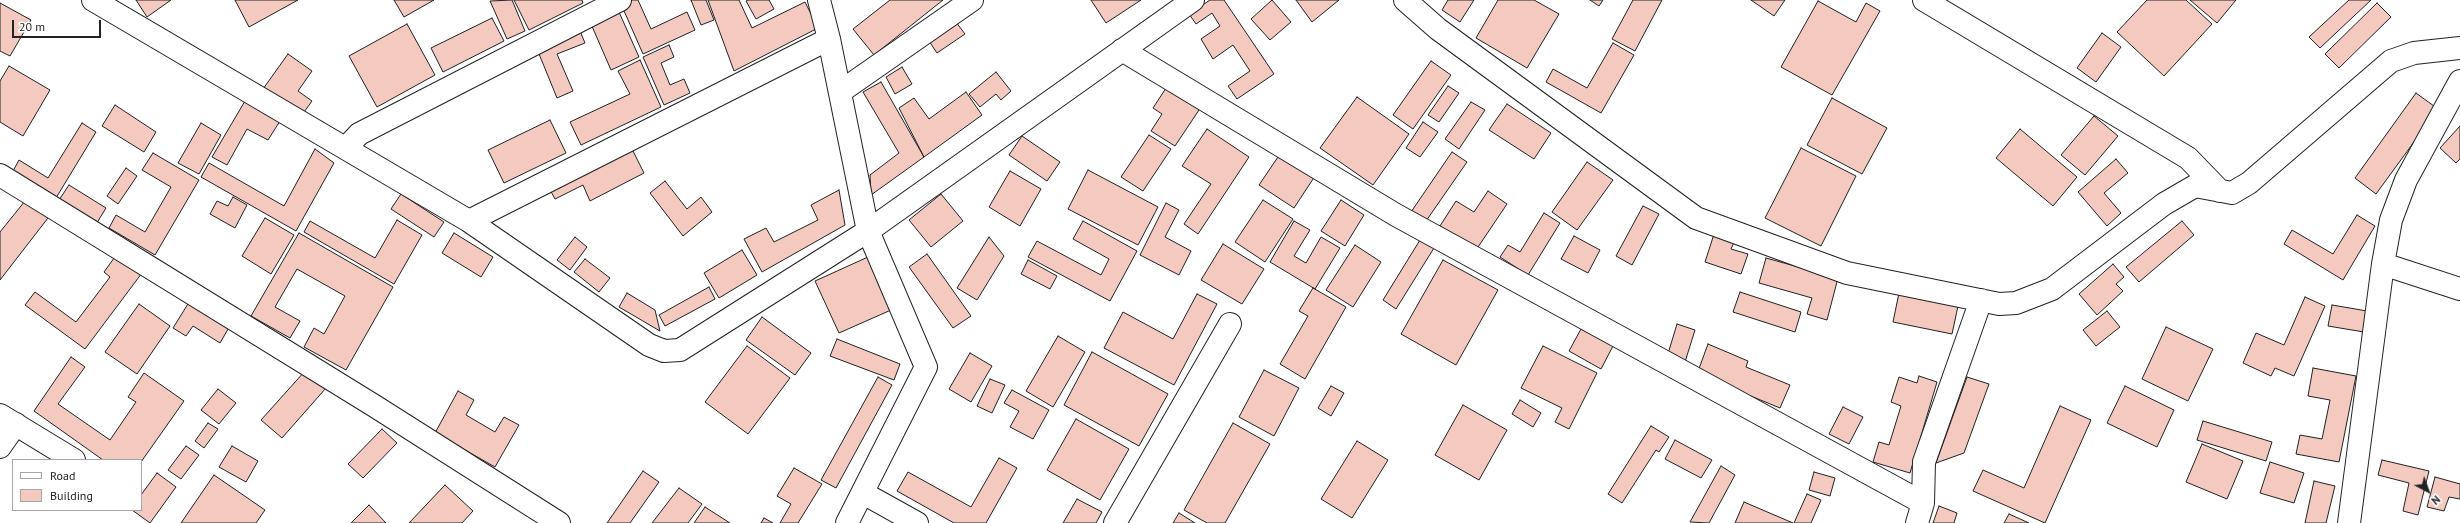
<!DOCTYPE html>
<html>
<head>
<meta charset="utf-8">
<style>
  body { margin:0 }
  #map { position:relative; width:2460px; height:523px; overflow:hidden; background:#fff; font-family:"PT Sans",sans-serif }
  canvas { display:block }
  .legend { position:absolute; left:12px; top:459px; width:130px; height:52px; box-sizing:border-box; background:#fff; border:1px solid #a7a7a7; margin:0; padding:5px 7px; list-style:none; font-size:12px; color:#222 }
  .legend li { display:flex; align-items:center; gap:8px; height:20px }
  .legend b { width:20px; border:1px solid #a7a7a7 }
  .north { position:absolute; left:2408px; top:471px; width:40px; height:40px; -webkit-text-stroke:3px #fff; paint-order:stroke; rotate:139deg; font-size:11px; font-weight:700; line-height:16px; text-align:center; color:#222 }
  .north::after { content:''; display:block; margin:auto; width:14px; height:18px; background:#222; clip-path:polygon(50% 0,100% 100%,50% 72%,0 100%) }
  .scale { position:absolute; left:12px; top:20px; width:89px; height:18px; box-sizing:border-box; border:2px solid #222; border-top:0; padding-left:5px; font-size:12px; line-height:14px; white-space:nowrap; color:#222; -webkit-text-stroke:3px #fff; paint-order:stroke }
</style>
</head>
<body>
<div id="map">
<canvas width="2460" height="523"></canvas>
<ul class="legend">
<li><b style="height:5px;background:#fff"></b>Road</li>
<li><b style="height:11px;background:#f3c9c0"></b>Building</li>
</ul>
<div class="north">N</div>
<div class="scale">20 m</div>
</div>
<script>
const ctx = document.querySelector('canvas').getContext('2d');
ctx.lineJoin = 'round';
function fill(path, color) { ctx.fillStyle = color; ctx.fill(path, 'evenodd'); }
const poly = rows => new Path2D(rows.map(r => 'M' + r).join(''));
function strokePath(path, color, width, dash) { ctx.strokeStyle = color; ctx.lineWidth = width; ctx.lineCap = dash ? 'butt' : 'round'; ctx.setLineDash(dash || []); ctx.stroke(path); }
const building = poly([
  [136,0,171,0,147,17,136,0],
  [235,0,298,0,249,27,235,0],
  [394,0,434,0,404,17,394,0],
  [512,0,525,31,507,39,490,1,512,0],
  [514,0,582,0,583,3,529,30,514,0],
  [630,0,638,0,651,29,687,12,695,30,643,54,621,4,630,0],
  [691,0,706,0,714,20,701,25,691,0],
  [708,0,739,0,752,28,805,2,818,28,734,71,708,0],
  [748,0,769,0,774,9,756,19,746,1,748,0],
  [890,0,943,0,874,55,853,29,890,0],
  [1091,0,1141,0,1106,23,1091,0],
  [1210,0,1224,0,1274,74,1237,99,1228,86,1250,71,1233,45,1213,59,1201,39,1220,26,1212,13,1196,24,1189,14,1210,0],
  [1272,0,1291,22,1270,40,1251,19,1272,0],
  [1296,0,1339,0,1312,22,1296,0],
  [1448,0,1474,0,1460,22,1442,10,1448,0],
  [1498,0,1534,0,1559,14,1527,68,1476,38,1498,0],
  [1590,0,1603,0,1599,6,1590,0],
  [1633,0,1662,0,1635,51,1612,39,1633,0],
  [1751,0,1785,0,1774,16,1751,0],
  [2147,0,2186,0,2212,24,2164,76,2117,32,2147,0],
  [2190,0,2236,0,2217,23,2190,0],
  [2349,0,2371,0,2320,48,2309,37,2349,0],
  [1818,1,1856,22,1866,3,1880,11,1832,95,1781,67,1818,1],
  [0,3,31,20,10,56,0,51,0,3],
  [2377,3,2391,17,2339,68,2325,54,2377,3],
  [619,12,639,57,611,70,591,24,619,12],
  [492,18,504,41,443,72,431,48,492,18],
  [956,22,965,34,937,53,929,41,956,22],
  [407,24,435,75,377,107,349,56,407,24],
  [580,31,585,43,557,54,573,91,557,98,537,49,580,31],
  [2102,33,2121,47,2096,82,2077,68,2102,33],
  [1613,43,1634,55,1601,113,1546,82,1553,69,1587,88,1613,43],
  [669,45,674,57,661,63,670,85,684,79,690,93,664,105,643,57,669,45],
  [288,54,312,71,298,91,312,101,302,115,263,89,288,54],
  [640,60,661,107,581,145,570,122,630,94,618,71,640,60],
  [1431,61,1451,75,1413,129,1393,115,1431,61],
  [9,66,50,90,23,136,0,122,0,81,9,66],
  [902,67,912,84,895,94,886,77,902,67],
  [996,72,1011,91,1001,100,996,94,980,107,969,94,996,72],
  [881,82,924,157,871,195,870,175,899,153,863,92,881,82],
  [1168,85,1201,107,1175,146,1151,131,1162,114,1153,108,1168,85],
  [1448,86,1459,93,1439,122,1428,115,1448,86],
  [966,92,982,115,924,157,899,108,914,98,929,119,966,92],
  [2416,93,2438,109,2376,194,2355,178,2416,93],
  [1357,97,1409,134,1373,185,1320,148,1357,97],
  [1832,98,1887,128,1862,174,1807,145,1832,98],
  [245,101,280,121,268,140,247,129,227,165,212,157,245,101],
  [1471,102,1485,110,1459,149,1445,139,1471,102],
  [1507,104,1551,133,1534,159,1489,130,1507,104],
  [115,105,156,132,144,152,102,126,115,105],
  [2094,116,2118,136,2085,175,2061,155,2094,116],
  [550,120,566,153,504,183,488,150,550,120],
  [1423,122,1438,132,1420,157,1406,148,1423,122],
  [82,123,96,132,56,198,13,171,19,160,48,178,82,123],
  [201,123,221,135,199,174,178,163,201,123],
  [2460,126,2460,159,2456,163,2440,148,2460,126],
  [1207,129,1249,157,1198,234,1184,224,1211,184,1182,166,1207,129],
  [2020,129,2077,177,2053,206,1996,158,2020,129],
  [1149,135,1171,149,1143,191,1121,177,1149,135],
  [1022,136,1060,162,1047,181,1009,155,1022,136],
  [629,143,644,173,590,201,583,185,555,199,547,184,629,143],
  [1801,148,1856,176,1821,246,1765,218,1801,148],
  [315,149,334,163,296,231,201,177,209,163,284,206,315,149],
  [1452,152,1467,162,1426,221,1411,212,1452,152],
  [153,153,199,180,155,255,109,228,116,215,145,232,171,187,142,170,153,153],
  [1280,154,1315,176,1294,208,1259,185,1280,154],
  [2116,159,2128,173,2104,193,2121,213,2107,226,2078,192,2116,159],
  [1587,162,1613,180,1577,230,1552,212,1587,162],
  [126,168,137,176,118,204,107,196,126,168],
  [1088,170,1158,207,1138,245,1068,209,1088,170],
  [1010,171,1041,189,1020,226,989,207,1010,171],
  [665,181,687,209,701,197,712,212,683,236,650,193,665,181],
  [69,185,106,208,95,226,57,203,69,185],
  [839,190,845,225,762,272,744,239,766,228,774,242,818,220,811,205,839,190],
  [1488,191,1507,204,1476,250,1440,226,1456,201,1474,212,1488,191],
  [401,194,444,222,434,237,391,209,401,194],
  [941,194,963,221,931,247,909,220,941,194],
  [233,197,247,205,235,228,210,214,217,201,228,206,233,197],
  [1263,200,1293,219,1265,262,1235,242,1263,200],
  [1341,200,1364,215,1345,246,1321,231,1341,200],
  [25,201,48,218,0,280,0,232,25,201],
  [1166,203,1179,210,1165,237,1191,251,1179,275,1140,255,1166,203],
  [1643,206,1659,214,1632,265,1616,256,1643,206],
  [1544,213,1560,223,1528,275,1500,257,1508,245,1520,252,1544,213],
  [2357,215,2375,226,2343,280,2284,244,2292,230,2333,254,2357,215],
  [265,218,294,235,271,274,242,256,265,218],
  [397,220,422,235,394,284,304,232,310,221,375,258,397,220],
  [1083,221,1137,251,1110,301,1028,257,1037,241,1101,275,1109,259,1073,239,1083,221],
  [1294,221,1310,230,1294,256,1306,263,1321,237,1340,248,1315,289,1270,262,1294,221],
  [2182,221,2194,235,2139,282,2126,267,2182,221],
  [1715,231,1736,238,1731,249,1748,254,1741,274,1705,262,1715,231],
  [299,233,393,287,346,370,304,347,314,328,324,334,345,296,297,269,275,307,300,321,290,338,251,316,299,233],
  [454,233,493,257,481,277,442,253,454,233],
  [1574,236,1600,250,1588,273,1561,259,1574,236],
  [575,237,587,247,570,270,557,260,575,237],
  [989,237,1004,256,977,300,957,288,989,237],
  [1420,240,1434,248,1396,309,1383,300,1420,240],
  [1223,244,1264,269,1242,304,1201,280,1223,244],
  [1355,245,1381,262,1353,307,1326,290,1355,245],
  [742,250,757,275,719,298,704,273,742,250],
  [117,254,142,273,85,349,25,305,35,292,76,322,110,277,104,272,117,254],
  [927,254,971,316,953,328,909,267,927,254],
  [868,257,891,310,839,333,815,281,868,257],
  [1766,258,1838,278,1827,320,1807,314,1812,298,1759,283,1766,258],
  [585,259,610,278,599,292,574,272,585,259],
  [1028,260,1057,276,1050,289,1021,274,1028,260],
  [1443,260,1498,290,1456,365,1401,334,1443,260],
  [2113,264,2124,277,2116,284,2123,291,2097,315,2079,294,2113,264],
  [709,287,715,299,665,326,659,315,709,287],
  [1313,288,1346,307,1305,379,1280,364,1308,316,1299,311,1313,288],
  [1740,292,1801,312,1795,332,1733,312,1740,292],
  [627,293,655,310,660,331,619,307,627,293],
  [1899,293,1958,306,1952,334,1893,322,1899,293],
  [1197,294,1217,304,1174,385,1104,348,1123,312,1173,339,1197,294],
  [2305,297,2325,306,2294,376,2275,368,2271,376,2243,363,2256,333,2284,345,2305,297],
  [191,299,231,324,220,343,193,326,186,336,173,328,191,299],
  [139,304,170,326,137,374,105,352,139,304],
  [2332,305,2367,311,2364,332,2328,326,2332,305],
  [2107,311,2120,327,2096,346,2083,330,2107,311],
  [762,317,811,353,795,375,746,340,762,317],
  [1677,324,1695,330,1685,362,1667,357,1677,324],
  [2166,327,2213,349,2188,401,2142,379,2166,327],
  [1581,329,1613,346,1601,369,1569,351,1581,329],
  [1058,336,1085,352,1053,407,1026,391,1058,336],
  [837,339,900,364,894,380,830,356,837,339],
  [1708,344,1748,361,1746,367,1790,385,1780,408,1697,374,1708,344],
  [747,346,790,378,748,434,705,402,747,346],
  [1543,346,1597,373,1569,429,1555,422,1562,408,1521,388,1543,346],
  [1092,352,1168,394,1139,446,1064,405,1092,352],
  [970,353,992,366,971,402,949,389,970,353],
  [71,357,85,367,58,404,110,440,136,402,128,397,144,373,184,401,141,462,141,460,103,460,34,411,71,357],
  [2313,368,2356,376,2339,462,2296,454,2300,435,2322,439,2330,400,2308,396,2313,368],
  [1264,370,1299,388,1274,436,1239,417,1264,370],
  [305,371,326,388,282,438,261,420,305,371],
  [1919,376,1937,382,1910,473,1873,462,1879,442,1889,445,1901,406,1891,402,1899,377,1917,383,1919,376],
  [878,377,892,385,836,488,821,480,878,377],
  [1967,377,1989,384,1964,453,1936,463,1967,377],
  [990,379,1005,385,992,413,977,406,990,379],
  [1331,386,1344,393,1331,416,1318,408,1331,386],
  [2125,386,2174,410,2157,447,2107,423,2125,386],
  [218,389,236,403,219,424,201,410,218,389],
  [1012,390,1049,410,1033,439,1010,427,1019,411,1004,403,1012,390],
  [458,391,474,400,466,415,495,432,504,417,519,425,495,467,435,433,458,391],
  [1520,400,1541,413,1533,427,1512,414,1520,400],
  [1463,405,1507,430,1479,480,1435,455,1463,405],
  [2060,406,2091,420,2045,523,1973,491,1983,470,2024,488,2060,406],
  [1843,407,1863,417,1849,444,1829,434,1843,407],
  [1076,419,1129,449,1100,500,1047,470,1076,419],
  [2203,421,2272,442,2266,461,2197,440,2203,421],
  [208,423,218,429,204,448,195,441,208,423],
  [1233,423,1270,444,1225,523,1207,523,1184,510,1233,423],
  [1651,426,1669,437,1659,452,1656,450,1622,503,1608,494,1651,426],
  [382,429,397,443,363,478,348,464,382,429],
  [1675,440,1712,460,1701,478,1665,459,1675,440],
  [1357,441,1388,460,1352,518,1321,499,1357,441],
  [2202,444,2243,461,2227,499,2186,482,2202,444],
  [186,446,199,455,181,479,168,470,186,446],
  [232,446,258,461,246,482,219,467,232,446],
  [999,458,1017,468,986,523,954,523,897,491,908,472,971,507,999,458],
  [2382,460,2429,471,2418,515,2403,511,2409,483,2378,475,2382,460],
  [2270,462,2304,473,2294,503,2260,493,2270,462],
  [1721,466,1735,475,1709,523,1690,522,1721,466],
  [794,468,822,484,798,523,780,523,791,504,777,496,794,468],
  [643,471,659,482,630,523,607,523,643,471],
  [1814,472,1835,478,1830,496,1809,490,1814,472],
  [157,473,176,487,150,523,132,510,141,510,141,495,157,473],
  [214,475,265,510,256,523,181,523,214,475],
  [2435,477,2460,484,2460,499,2449,497,2444,511,2427,507,2435,477],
  [2314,481,2335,486,2326,523,2305,523,2314,481],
  [445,485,473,511,462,523,409,523,445,485],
  [679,488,702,504,688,523,652,523,679,488],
  [1807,494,1821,500,1811,523,1794,523,1807,494],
  [1077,499,1102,512,1096,523,1063,523,1077,499],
  [1744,502,1793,523,1735,523,1744,502],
  [369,505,386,523,351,523,369,505],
  [1939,506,1957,513,1954,523,1933,523,1939,506],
  [705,507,730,523,694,523,705,507],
  [1179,513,1195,523,1173,523,1179,513],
  [2009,514,2029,523,2004,523,2009,514],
  [764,518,773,523,761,523,764,518]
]);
fill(building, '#f3c9c0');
strokePath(building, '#222', 1);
const street = poly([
  [93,0,469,221,649,345,664,351,680,350,868,231,1193,0],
  [819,0,829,39,868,231,926,367,847,523],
  [1405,0,1438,29,1696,218,1847,273,1999,304,2016,303,2052,289,2164,204,2195,186,2232,193,2249,183,2391,61,2414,53,2460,48],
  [1924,0,2188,158,2220,191],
  [1122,50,1396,215,1923,503],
  [840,92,972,0],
  [346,148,359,134,620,0],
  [0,175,373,405,559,523],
  [469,221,829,39],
  [2383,264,2460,289],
  [0,415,74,460],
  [0,447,16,424],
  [863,493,917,523],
  [1115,523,1230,324],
  [1917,523,1923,503,1924,462,1981,300],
  [2349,523,2383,264,2391,220,2406,180,2460,81]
]);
strokePath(street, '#222', 24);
strokePath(street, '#fff', 22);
</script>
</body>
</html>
